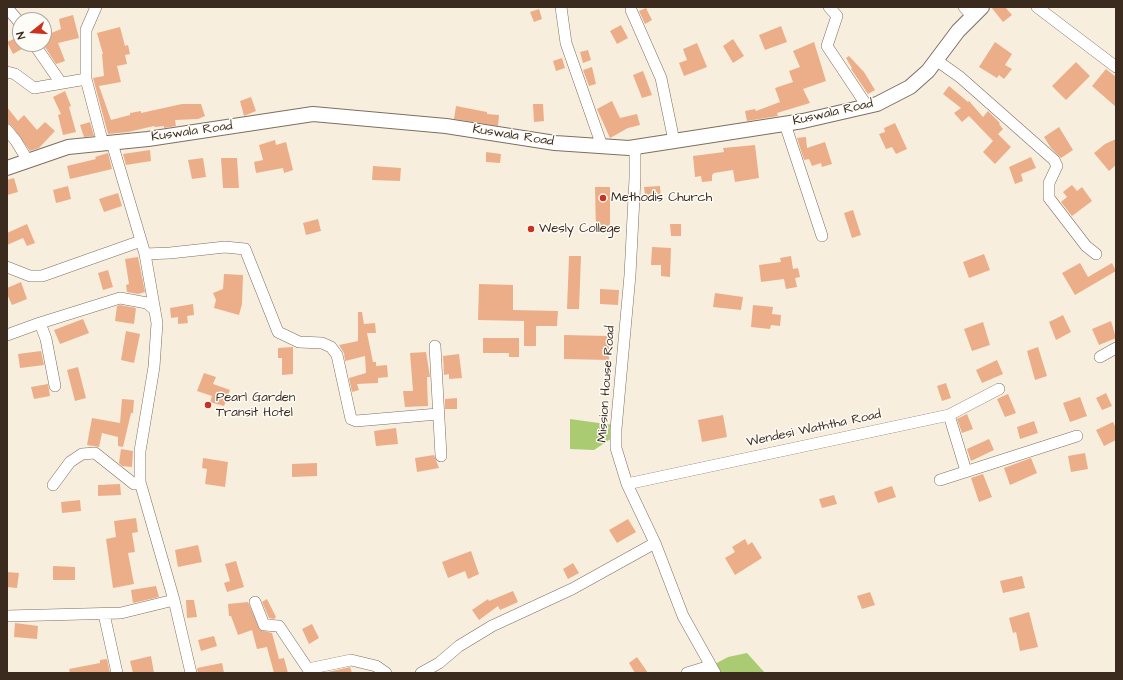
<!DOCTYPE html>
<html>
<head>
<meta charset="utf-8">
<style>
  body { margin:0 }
  #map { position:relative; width:1123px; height:680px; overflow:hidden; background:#f8eedd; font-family:"Architects Daughter",sans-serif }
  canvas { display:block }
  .frame { position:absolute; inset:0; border:8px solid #3b2a1e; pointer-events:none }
  .north { position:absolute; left:12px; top:12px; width:40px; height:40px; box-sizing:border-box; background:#fdfcf7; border:1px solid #afa8a0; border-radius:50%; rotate:253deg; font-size:11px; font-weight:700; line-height:16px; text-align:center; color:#3b2a1e }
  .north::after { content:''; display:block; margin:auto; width:14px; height:18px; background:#c8321e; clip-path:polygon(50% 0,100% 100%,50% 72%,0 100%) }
</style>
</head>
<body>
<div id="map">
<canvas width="1123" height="680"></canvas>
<div class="frame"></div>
<div class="north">N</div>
</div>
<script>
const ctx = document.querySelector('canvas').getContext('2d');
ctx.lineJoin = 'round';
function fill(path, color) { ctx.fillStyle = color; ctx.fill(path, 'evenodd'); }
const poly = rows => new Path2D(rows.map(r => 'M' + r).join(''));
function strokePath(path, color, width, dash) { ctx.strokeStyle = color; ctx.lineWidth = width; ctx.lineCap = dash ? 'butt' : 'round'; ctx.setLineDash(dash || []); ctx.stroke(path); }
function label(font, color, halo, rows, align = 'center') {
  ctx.font = font + ' "Architects Daughter",sans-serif'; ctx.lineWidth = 3; ctx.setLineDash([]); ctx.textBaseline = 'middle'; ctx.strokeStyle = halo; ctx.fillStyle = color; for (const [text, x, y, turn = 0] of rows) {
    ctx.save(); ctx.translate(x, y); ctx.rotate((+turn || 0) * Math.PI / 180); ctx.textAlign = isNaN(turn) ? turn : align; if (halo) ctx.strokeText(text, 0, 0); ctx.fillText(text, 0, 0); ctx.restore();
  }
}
fill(poly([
  [570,419,613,425,612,438,594,450,570,449],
  [747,653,765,673,719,673,713,665,728,657]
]), '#abcb73');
fill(poly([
  [991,7,1005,7,1012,15,1003,22],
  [646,8,652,20,645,24,639,11],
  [539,9,542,19,534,22,530,12],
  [73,15,79,38,58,43,65,61,56,64,43,44,44,44,44,36,61,29,59,19],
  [621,25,628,38,617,44,610,31],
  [781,26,787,42,765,50,759,35],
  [120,27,125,46,128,45,130,54,125,55,127,64,117,66,121,82,99,86,111,120,130,115,130,113,141,111,141,113,182,104,201,104,205,116,198,119,175,120,176,126,164,128,164,126,155,127,154,126,128,132,108,134,93,78,104,76,102,54,103,54,97,33],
  [16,38,22,49,13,54,7,42],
  [733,39,744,56,733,63,723,46],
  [814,42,826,81,803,89,810,103,777,113,778,116,747,121,745,111,755,109,756,111,780,102,775,88,793,82,789,71,800,67,793,51],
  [995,42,1012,54,1005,65,1012,69,1004,79,999,75,997,78,979,67],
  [697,43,707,67,684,76,679,63,687,60,683,49],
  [588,50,591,60,583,63,580,52],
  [849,56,864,72,875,90,868,94,851,69,852,68,846,58],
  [562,58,565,68,556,71,553,61],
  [1076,62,1090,76,1066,100,1052,86],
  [592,67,596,84,589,86,583,70],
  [1106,69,1116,77,1116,107,1092,86],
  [643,71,652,95,642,98,633,75],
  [949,86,968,102,969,101,983,117,988,111,1000,123,999,124,1003,129,998,134,1011,147,995,164,983,152,993,141,969,116,962,122,954,113,961,108,943,94],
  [65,91,71,106,69,107,76,132,63,135,58,115,61,114,53,97],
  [251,97,256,111,244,116,240,101],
  [612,101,620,118,637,114,640,125,628,128,610,138,597,109],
  [533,104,543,104,544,121,534,122],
  [456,106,487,112,487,114,499,115,498,126,454,119],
  [7,107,18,121,24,115,37,130,45,122,55,131,39,148,30,151,12,126,7,123],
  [90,122,94,136,84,137,80,125],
  [895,123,907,149,896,154,892,147,886,149,879,134,885,132,884,128],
  [1059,127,1073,150,1061,158,1051,148,1044,137],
  [806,137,807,148,825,142,832,164,822,167,821,163,812,166,809,159,804,160,797,138],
  [1116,139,1116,165,1109,171,1094,153,1105,144],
  [275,140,276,145,286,142,293,170,284,173,283,168,256,173,254,162,263,160,259,145],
  [755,145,759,178,735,182,733,170,714,173,712,175,712,181,702,182,701,176,695,177,693,156,724,152,723,148],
  [150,150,151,161,126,165,123,154],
  [486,152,501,154,500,163,486,162],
  [108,153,112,169,70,179,67,166,96,159,95,157],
  [1031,157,1036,168,1021,174,1023,181,1015,184,1009,167],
  [203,158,206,177,192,179,188,160],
  [221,158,237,158,239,188,223,188],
  [373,166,401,168,400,181,372,180],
  [14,178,18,192,7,195,7,180],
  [1072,185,1077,191,1082,187,1092,201,1072,216,1061,202,1067,197,1063,192],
  [68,186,71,199,56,203,53,190],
  [660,186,661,200,646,201,644,187],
  [595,187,610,187,610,233,596,233],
  [118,193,122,206,104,212,99,199],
  [853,210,861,235,852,238,844,213],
  [318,219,321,231,306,235,303,223],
  [27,224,35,243,27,246,23,238,7,245,7,233],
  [670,224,681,224,681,236,671,236],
  [652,247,671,248,670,277,661,276,661,265,651,265],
  [984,254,990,270,969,278,963,262],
  [569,256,581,256,579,309,567,309],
  [791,256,793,269,798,268,800,277,795,278,797,287,786,289,784,279,761,282,759,265,781,262,780,258],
  [138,257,145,292,138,294,127,292,126,285,129,284,125,259],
  [1080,263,1088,277,1112,263,1116,271,1075,295,1062,273],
  [108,270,113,287,103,290,98,273],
  [224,274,243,275,242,304,239,315,214,308,216,300,213,293,223,289],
  [21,282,27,299,12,305,7,294,7,288],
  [479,284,513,285,513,310,558,311,557,326,536,326,536,346,524,346,524,321,478,320],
  [600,289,619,290,618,305,600,304],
  [715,293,743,297,741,310,713,307],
  [193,304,194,315,187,316,188,323,178,324,178,317,171,318,170,308],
  [120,305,136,308,134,324,115,321,117,306],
  [753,305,773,307,772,314,781,315,780,326,771,325,770,329,751,327],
  [358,312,362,312,364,324,375,323,376,333,367,333,373,362,376,362,376,366,387,365,388,377,378,378,378,383,357,384,359,390,352,392,349,378,366,373,365,356,345,361,344,353,339,345,358,341],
  [1063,315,1071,332,1056,340,1049,322],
  [83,319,89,333,60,344,54,330],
  [1111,321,1116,338,1099,345,1092,329],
  [983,322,990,345,972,351,964,329],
  [126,331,140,334,134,363,121,360],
  [564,335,609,336,609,360,564,359],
  [483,338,519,338,519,357,509,357,509,353,483,353],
  [293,347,293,374,282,375,282,358,278,358,278,348],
  [1038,347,1047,376,1035,380,1027,351],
  [41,351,44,365,20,368,18,354],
  [426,352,430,377,427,377,427,380,428,406,405,407,403,391,413,391,410,353],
  [459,354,462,378,449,379,449,374,444,375,443,356],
  [997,360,1003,374,982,383,976,370],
  [78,367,86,398,75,401,67,370],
  [204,373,216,377,213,384,230,390,224,406,210,402,212,396,197,391],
  [946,383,951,398,942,401,937,386],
  [48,384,50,396,34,399,31,387],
  [1106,393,1112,406,1102,410,1096,398],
  [1008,394,1016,413,1005,417,997,399],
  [1080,397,1087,416,1070,422,1063,403],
  [457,398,457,409,445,409,445,399],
  [122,399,134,400,133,413,131,413,123,447,118,446,118,437,102,433,99,447,87,445,92,418,120,423],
  [967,414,973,429,962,433,957,419],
  [723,415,727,437,702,442,698,420],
  [1034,421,1038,433,1020,439,1017,427],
  [1113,422,1116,428,1116,440,1104,446,1096,430],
  [396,428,398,444,376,446,374,431],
  [989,439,994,450,971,461,967,449],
  [121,449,133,451,132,467,122,466,119,463],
  [1085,453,1088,469,1071,472,1068,456],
  [434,455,439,468,417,472,415,458],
  [203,458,228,462,225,487,205,484,207,469,202,468],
  [1031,458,1037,473,1010,485,1004,468],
  [317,463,317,476,292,477,292,464],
  [983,474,992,497,979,502,971,478],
  [120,484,121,495,98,496,98,485],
  [892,486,896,497,878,503,874,492],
  [834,495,837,504,822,508,819,499],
  [80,500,81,511,62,513,61,502],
  [136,518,138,532,132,533,135,552,128,553,134,584,113,588,106,539,116,537,114,521],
  [628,519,636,532,617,543,609,530],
  [745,539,748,545,752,542,762,558,735,575,725,558,735,552,732,547],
  [198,545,202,562,178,567,175,550],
  [471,551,479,574,468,579,465,571,448,578,442,562],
  [236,561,244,587,227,592,224,583,230,581,225,564],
  [573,563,579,573,568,579,563,569],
  [53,566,75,567,75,580,53,580],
  [7,572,19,573,17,588,7,587],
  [1022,576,1025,588,1003,593,1000,581],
  [156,586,159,597,133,603,131,590],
  [513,591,518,602,500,610,498,606,479,620,472,610,488,599,489,601],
  [870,592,875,605,862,609,857,596],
  [267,599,276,617,274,619,269,618,262,602],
  [186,600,194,600,197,617,187,618],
  [248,602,260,630,272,633,279,659,284,658,288,673,274,673,267,647,257,649,252,630,238,635,231,616,229,616,228,604],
  [1029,612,1038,647,1020,651,1016,632,1013,633,1009,618],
  [15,623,38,626,37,639,14,637],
  [312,624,319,638,309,644,302,629],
  [214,636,217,646,201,651,198,640],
  [151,656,154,673,133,673,130,661],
  [637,657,648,673,635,673,629,663],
  [107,659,110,673,70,673,69,669,100,663,100,660],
  [222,663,224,673,198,673,197,668],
  [350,667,352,673,324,673]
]), '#ecae89');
const minor = poly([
  [96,7,86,30,86,79,103,144],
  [561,7,566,43,602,146],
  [829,7,837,16,827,46,867,106],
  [964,7,972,16],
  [1037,7,1116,67],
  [9,10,20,23],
  [631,10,661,78,674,141],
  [34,44,61,83],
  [936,60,960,77,1054,160,1057,166,1049,183,1049,198,1086,246,1096,254],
  [7,72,15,74,34,88,86,79],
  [785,124,822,236],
  [7,130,16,141,28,161],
  [112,143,145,254,157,323,154,367,140,451,140,482,174,600,191,673],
  [635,147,635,178,630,275,616,429,616,448,627,484,655,543,683,616,715,673],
  [145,254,170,253,225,247,245,249,278,332,299,342,322,343,331,347,337,355,351,419,356,421,438,414],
  [7,267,30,276,42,276,141,241],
  [40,323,46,339,55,386],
  [7,335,40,323,120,298,147,303,155,310],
  [435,346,441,456],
  [1100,357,1116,348],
  [949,415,999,389],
  [940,480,1077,436],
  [627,484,949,415,966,471],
  [53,485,70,462,82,454,95,453,134,484,140,482],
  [255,602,264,625,279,626,308,669,351,660,376,666,386,673],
  [104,614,117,673],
  [7,616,121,613,174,600],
  [421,673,439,663,459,646,492,626,572,589,655,543],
  [687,673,710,666]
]);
const tertiary = poly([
  [7,168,68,147,148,139,313,114,446,126,555,143,629,148,803,121,877,104,910,87,928,71,958,31,982,7]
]);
strokePath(minor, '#7d6f61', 12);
strokePath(tertiary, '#7d6f61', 16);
strokePath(minor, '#fff', 11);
strokePath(tertiary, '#fff', 14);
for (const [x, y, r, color] of [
  [603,198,4,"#c8321e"],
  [531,229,4,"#c8321e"],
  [208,405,4,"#c8321e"]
]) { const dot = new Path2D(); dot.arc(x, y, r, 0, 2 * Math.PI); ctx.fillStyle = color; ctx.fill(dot); strokePath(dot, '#fdfcf7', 1.5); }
label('13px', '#3b2a1e', '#fdfcf7', [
  ["Kuswala Road",833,113,-13],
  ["Kuswala Road",192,132,-8],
  ["Kuswala Road",513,136,9],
  ["Mission House Road",607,384,-86],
  ["Wendesi Waththa Road",814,429,-12]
]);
label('13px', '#3b2a1e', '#fdfcf7', [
  ["Methodis Church",611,198],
  ["Wesly College",539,229],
  ["Pearl Garden",216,398],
  ["Transit Hotel",216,413]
], 'left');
</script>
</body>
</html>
